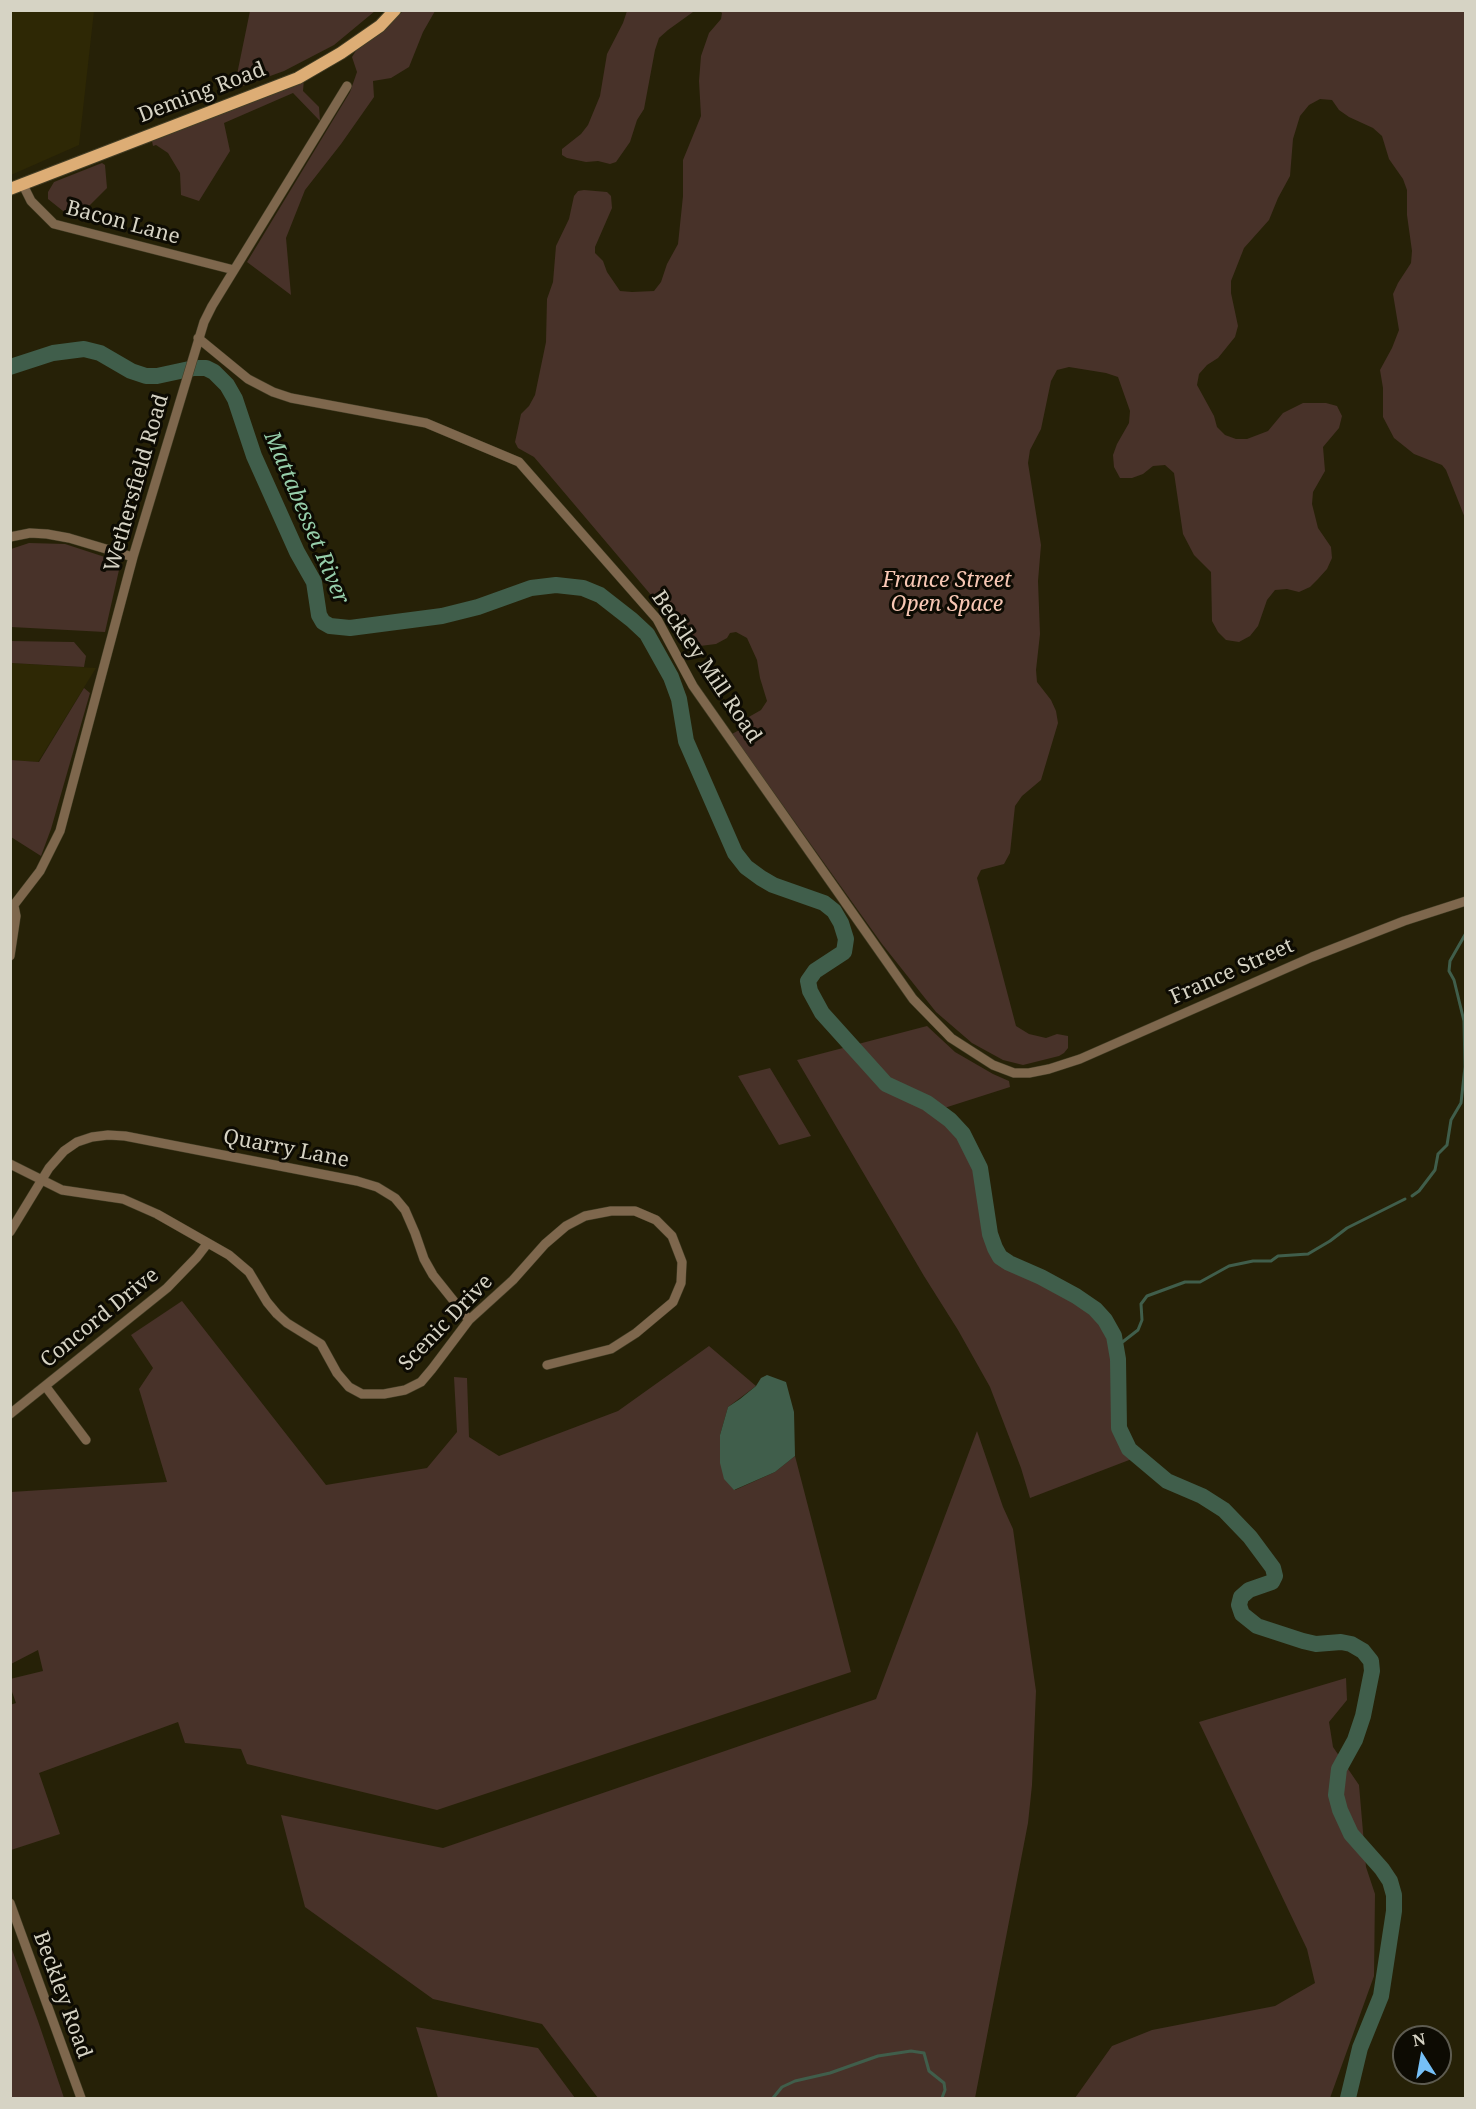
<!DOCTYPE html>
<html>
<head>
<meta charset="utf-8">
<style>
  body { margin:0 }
  #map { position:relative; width:1476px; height:2109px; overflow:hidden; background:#262107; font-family:"Noto Serif",serif }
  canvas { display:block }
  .frame { position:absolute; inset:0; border:12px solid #d6d3c4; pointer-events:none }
  .north { position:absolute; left:1392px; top:2025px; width:60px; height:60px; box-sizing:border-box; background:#0d0b03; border:2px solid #5d5b50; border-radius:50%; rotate:349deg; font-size:16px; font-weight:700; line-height:24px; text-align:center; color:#d6d3c4 }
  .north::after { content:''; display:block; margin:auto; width:21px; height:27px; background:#76c0f7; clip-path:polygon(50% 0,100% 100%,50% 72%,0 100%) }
</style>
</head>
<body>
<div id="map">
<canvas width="1476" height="2109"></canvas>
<div class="frame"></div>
<div class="north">N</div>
</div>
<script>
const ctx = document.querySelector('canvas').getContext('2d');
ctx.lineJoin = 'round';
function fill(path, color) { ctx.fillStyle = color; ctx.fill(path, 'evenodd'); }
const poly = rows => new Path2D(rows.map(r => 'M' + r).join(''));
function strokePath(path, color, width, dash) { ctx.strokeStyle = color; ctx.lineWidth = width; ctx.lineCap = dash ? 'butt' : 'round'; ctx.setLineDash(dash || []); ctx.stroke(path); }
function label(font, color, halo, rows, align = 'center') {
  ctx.font = font + ' "Noto Serif",serif'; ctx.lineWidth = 6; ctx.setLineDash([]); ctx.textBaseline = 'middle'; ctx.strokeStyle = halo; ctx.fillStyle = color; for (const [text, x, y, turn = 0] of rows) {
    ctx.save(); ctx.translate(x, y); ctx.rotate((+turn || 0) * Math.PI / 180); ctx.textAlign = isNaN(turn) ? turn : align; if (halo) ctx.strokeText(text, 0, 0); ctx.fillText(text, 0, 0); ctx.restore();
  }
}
fill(poly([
  [11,10,94,11,79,145,11,175],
  [10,663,96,668,38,762,11,760]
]), '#2e2805');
fill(poly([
  [250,11,250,10,375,11,334,45,284,71,234,89],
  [403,11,435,11,423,32,409,67,391,78,373,81,374,97,341,144,305,190,286,238,291,295,247,262,350,92,357,72,352,57,357,49,384,30],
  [627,11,703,11,693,12,668,30,659,38,655,50,644,109,637,120,630,142,616,162,610,164,598,161,586,162,567,158,562,155,562,149,581,134,588,125,600,96,607,54,623,23],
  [720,11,1465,11,1465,518,1446,470,1442,465,1414,454,1394,438,1383,417,1383,388,1380,370,1392,348,1399,330,1393,294,1398,283,1411,263,1412,251,1407,215,1407,190,1403,179,1389,159,1382,136,1373,128,1349,117,1339,110,1332,100,1320,99,1309,105,1300,116,1293,139,1290,176,1278,198,1269,220,1244,248,1231,281,1231,293,1238,326,1235,337,1218,358,1207,365,1199,374,1197,385,1214,416,1217,427,1225,435,1236,439,1247,439,1268,431,1283,413,1303,403,1326,403,1337,406,1342,416,1339,428,1323,447,1325,471,1313,492,1312,504,1318,528,1331,547,1332,558,1327,569,1318,579,1310,587,1299,592,1287,589,1275,590,1267,600,1258,626,1250,636,1239,642,1226,640,1218,632,1212,621,1211,572,1194,555,1183,534,1174,473,1165,465,1153,466,1143,474,1132,478,1120,478,1114,467,1113,455,1117,444,1129,423,1130,411,1118,377,1106,373,1069,367,1057,370,1051,381,1041,429,1030,450,1028,463,1041,545,1038,581,1040,634,1036,670,1037,682,1051,700,1056,711,1058,723,1041,780,1022,796,1015,806,1010,853,1004,864,981,870,977,878,1016,1026,1029,1034,1046,1038,1057,1034,1068,1036,1068,1048,1064,1053,1059,1056,1023,1065,1003,1060,972,1043,936,1012,882,944,732,734,741,729,740,722,761,710,767,701,760,678,757,660,747,638,736,632,730,633,727,638,716,644,692,647,686,644,677,635,662,608,546,471,534,457,518,448,515,442,521,414,529,406,535,395,546,342,547,299,553,282,556,246,569,219,574,196,578,191,584,190,607,192,611,196,612,208,595,247,595,253,603,261,607,272,620,291,632,292,654,291,661,282,667,264,678,244,683,196,683,160,701,116,699,81,701,56,709,33,721,19,722,13],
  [304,79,303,91,319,107,320,121,293,93,224,123,230,151,199,201,181,195,180,173,168,153,156,145,153,146,152,141],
  [102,163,105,165,107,188,82,213,84,222,63,211,48,199,48,192,54,182],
  [29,543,65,544,114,560,119,570,105,632,11,627,11,549],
  [10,641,74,642,86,656,84,667,11,663],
  [84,688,90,693,51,829,41,856,11,837,11,760,39,762],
  [927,1026,955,1052,993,1074,1009,1081,1010,1087,938,1110,963,1134,978,1161,984,1183,990,1234,997,1252,1009,1263,1058,1286,1095,1309,1108,1323,1116,1347,1119,1367,1119,1428,1125,1444,1137,1457,1030,1498,1021,1468,990,1387,958,1330,924,1276,797,1060],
  [770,1068,811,1136,779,1145,738,1076],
  [182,1301,326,1485,427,1468,457,1432,454,1377,467,1378,469,1437,499,1456,618,1411,709,1346,756,1386,728,1407,720,1435,735,1490,775,1472,795,1456,851,1672,437,1810,247,1764,241,1749,185,1743,178,1722,39,1773,60,1834,11,1850,10,1705,16,1703,11,1689,10,1679,43,1671,38,1650,11,1664,11,1492,167,1482,139,1389,153,1368,131,1335],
  [977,1431,1003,1507,1013,1529,1036,1691,1032,1785,1028,1823,975,2098,598,2098,542,2024,433,1999,305,1907,281,1815,443,1848,876,1699],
  [1346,1678,1347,1700,1329,1722,1333,1747,1359,1785,1366,1867,1375,1894,1374,1976,1330,2098,1075,2098,1112,2046,1152,2030,1275,2006,1315,1983,1307,1949,1199,1722],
  [10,1944,38,2021,64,2098,11,2098],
  [416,2027,538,2048,575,2098,438,2098]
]), '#483229');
fill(poly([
  [767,1375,786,1382,794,1412,795,1456,775,1472,734,1490,724,1479,720,1463,720,1435,728,1407,740,1399,756,1386,761,1378]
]), '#405e4b');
strokePath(poly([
  [1412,1196,1419,1191,1435,1170,1438,1154,1447,1145,1451,1120,1461,1103,1465,1067,1464,1021,1454,980,1449,971,1450,961,1466,933],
  [1116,1347,1138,1330,1142,1320,1141,1304,1147,1296,1185,1282,1200,1282,1229,1266,1253,1261,1271,1261,1278,1256,1308,1254,1330,1241,1347,1228,1405,1199],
  [773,2098,782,2087,795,2081,830,2073,878,2056,911,2051,924,2053,929,2071,944,2083,945,2090,942,2098]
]), '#405e4b', 3);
strokePath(poly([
  [10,367,53,353,84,349,100,353,131,371,146,376,157,376,194,368,206,368,214,372,227,385,235,399,254,456,297,552,314,582,319,615,323,622,330,626,350,628,442,616,478,607,531,588,556,585,583,588,600,595,632,620,647,634,671,677,679,699,686,741,735,853,746,867,761,878,773,885,824,903,834,911,841,923,846,939,844,952,815,971,808,981,810,991,822,1013,886,1084,927,1103,950,1120,963,1134,980,1168,990,1234,995,1248,1000,1257,1009,1263,1041,1277,1076,1296,1095,1309,1105,1320,1114,1336,1118,1359,1119,1428,1129,1449,1167,1481,1202,1496,1224,1510,1250,1537,1273,1568,1275,1576,1272,1582,1249,1590,1241,1597,1239,1605,1242,1614,1257,1626,1303,1641,1316,1644,1341,1642,1351,1644,1363,1651,1371,1661,1372,1671,1363,1716,1355,1740,1339,1769,1336,1795,1340,1810,1351,1834,1382,1869,1390,1881,1394,1895,1394,1911,1381,1996,1360,2048,1348,2098]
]), '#405e4b', 16);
const minor = poly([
  [22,183,31,201,54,224,234,270],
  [198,338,248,379,273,392,291,398,426,423,519,462,657,619,693,686,913,999,951,1038,993,1065,1014,1073,1029,1073,1049,1069,1080,1059,1312,957,1404,921,1466,901],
  [10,537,30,533,47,534,69,538,133,557],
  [10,910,40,871,60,831,133,557,204,322,212,306,347,86],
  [10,956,16,916,14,906],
  [10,1164,62,1190,123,1199,157,1214,229,1255,249,1272,267,1302,277,1314,287,1323,321,1344,337,1373,349,1387,362,1394,384,1394,405,1390,421,1382,432,1369,469,1320,513,1280,545,1244,566,1226,585,1216,611,1211,635,1211,656,1220,672,1236,682,1262,681,1283,673,1302,636,1333,611,1349,547,1365],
  [10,1232,49,1168,64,1151,77,1142,92,1137,108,1135,125,1136,357,1181,377,1187,395,1198,405,1210,415,1233,424,1259,433,1275,469,1320],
  [46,1387,86,1440],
  [10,1414,167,1288,197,1257,207,1244],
  [10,1903,81,2098]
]);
const major = poly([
  [10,189,298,78,341,53,380,26,395,10]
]);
strokePath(minor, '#423d25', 10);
strokePath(major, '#423d25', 14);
strokePath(minor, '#7e674d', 9);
strokePath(major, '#ddad75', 12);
label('21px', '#d6d3c4', '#0d0b03', [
  ["Deming Road",202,93,-21],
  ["Bacon Lane",123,223,15],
  ["Wethersfield Road",137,483,-74],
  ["Beckley Mill Road",706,667,56],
  ["France Street",1232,972,-24],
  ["Quarry Lane",286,1149,11],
  ["Concord Drive",100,1318,-39],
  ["Scenic Drive",446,1323,-46],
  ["Beckley Road",62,1995,70]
]);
label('italic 21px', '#f8c7b4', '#0d0b03', [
  ["France Street",947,581],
  ["Open Space",947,605]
]);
label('italic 22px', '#96ceaa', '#0d0b03', [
  ["Mattabesset River",306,518,67]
]);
</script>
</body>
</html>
